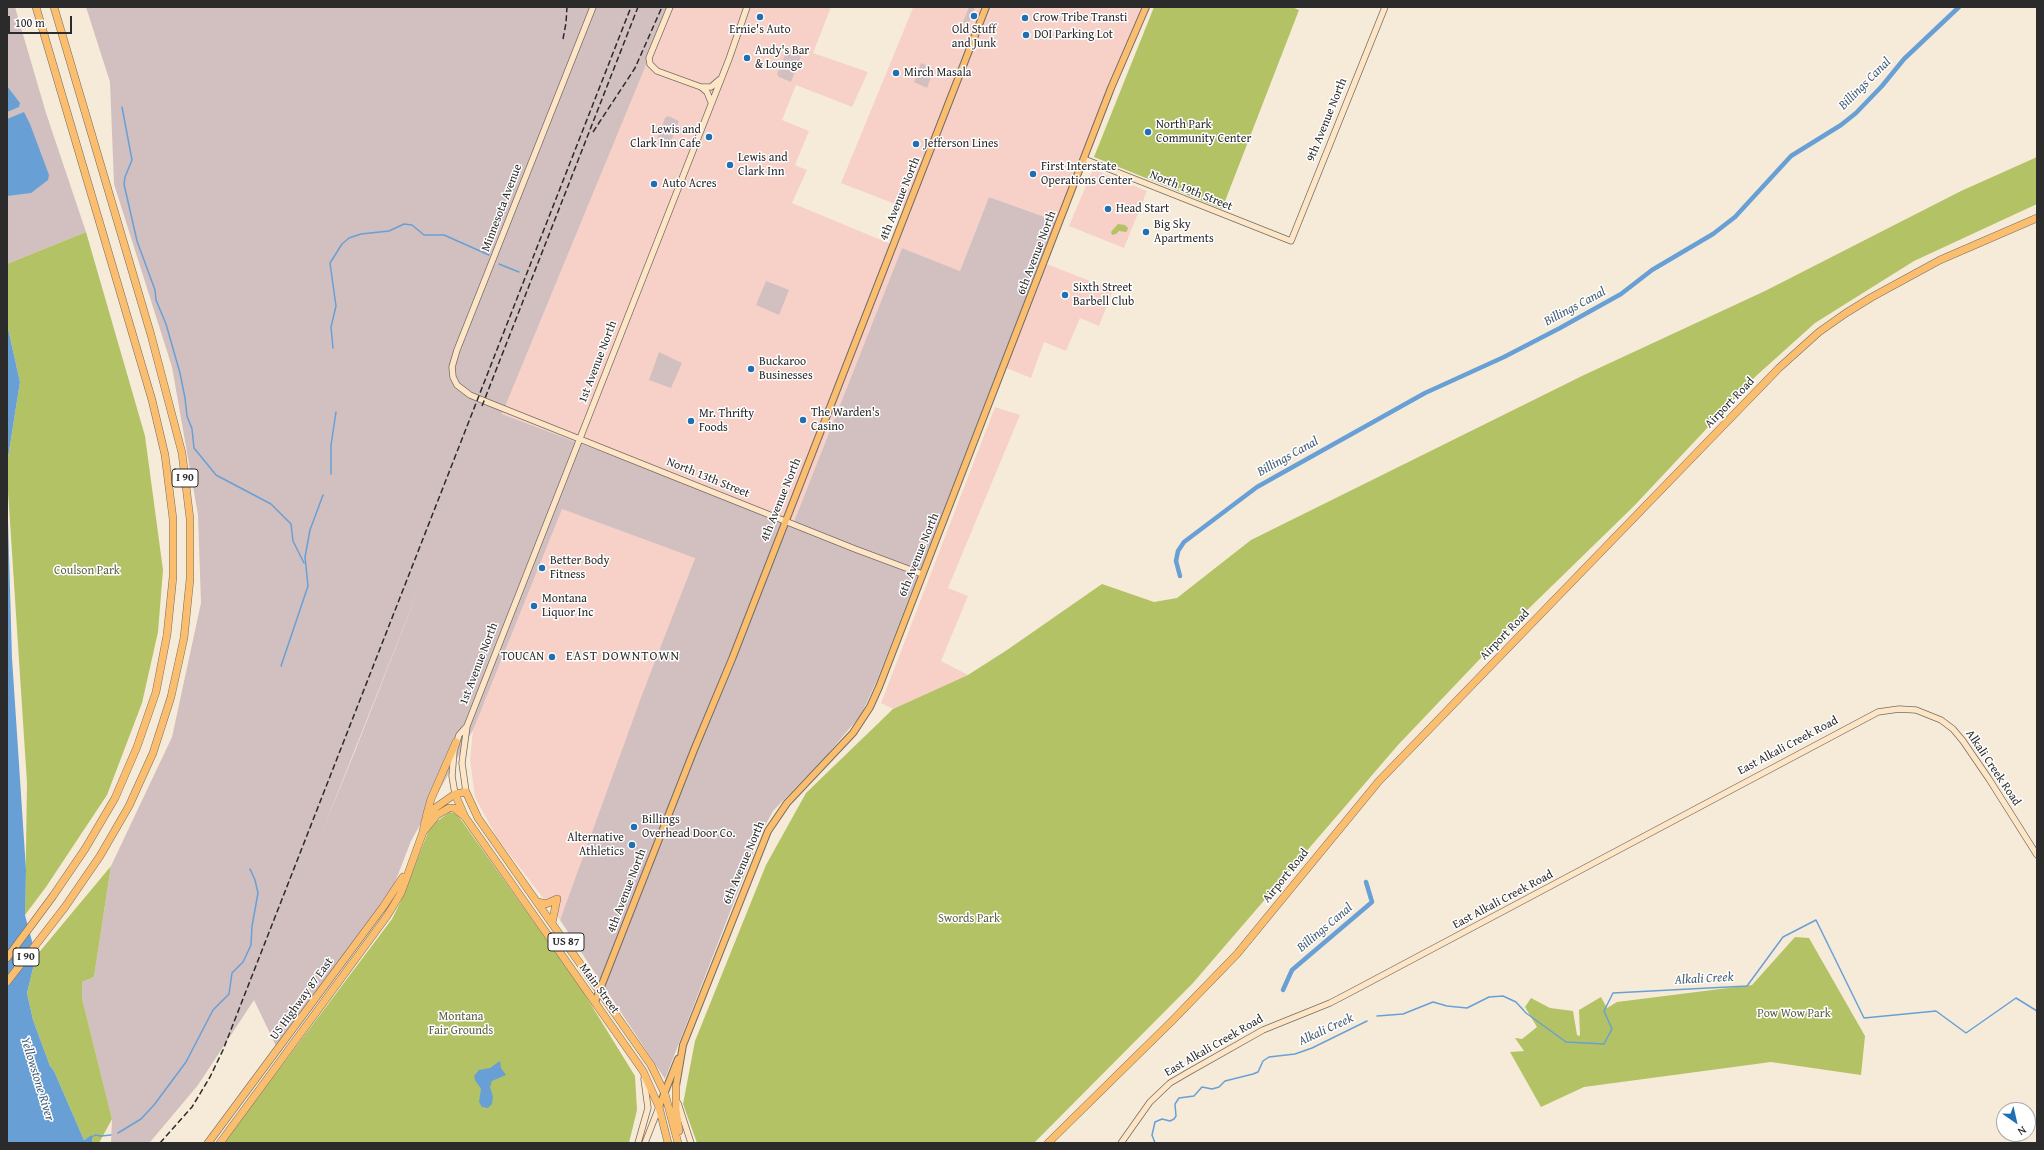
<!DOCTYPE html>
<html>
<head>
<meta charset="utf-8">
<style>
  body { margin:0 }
  #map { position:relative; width:2044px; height:1150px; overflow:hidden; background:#f6ebd9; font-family:"Gentium Book Plus",serif }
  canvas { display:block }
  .frame { position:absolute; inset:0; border:8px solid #2b2b2b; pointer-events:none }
  .north { position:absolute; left:1996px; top:1102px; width:40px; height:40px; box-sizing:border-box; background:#fff; border:1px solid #aaa; border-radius:50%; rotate:146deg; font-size:11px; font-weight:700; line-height:16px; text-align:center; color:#2b2b2b }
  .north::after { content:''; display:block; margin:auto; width:14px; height:18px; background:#1f6fb2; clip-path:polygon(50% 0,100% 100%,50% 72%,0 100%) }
  .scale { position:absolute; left:8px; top:16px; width:64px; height:18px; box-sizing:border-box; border:2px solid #2b2b2b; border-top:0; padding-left:5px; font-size:12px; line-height:14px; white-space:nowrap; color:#2b2b2b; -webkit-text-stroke:3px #fff; paint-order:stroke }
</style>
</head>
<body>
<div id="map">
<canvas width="2044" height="1150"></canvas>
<div class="frame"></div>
<div class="north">N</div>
<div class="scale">100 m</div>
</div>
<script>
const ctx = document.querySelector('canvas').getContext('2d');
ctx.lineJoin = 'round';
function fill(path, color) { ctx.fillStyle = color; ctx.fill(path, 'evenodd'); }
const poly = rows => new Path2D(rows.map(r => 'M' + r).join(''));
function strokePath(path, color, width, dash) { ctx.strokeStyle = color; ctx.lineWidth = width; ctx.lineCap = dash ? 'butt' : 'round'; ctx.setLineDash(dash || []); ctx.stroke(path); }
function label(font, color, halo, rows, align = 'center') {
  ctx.font = font + ' "Gentium Book Plus",serif'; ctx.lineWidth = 3; ctx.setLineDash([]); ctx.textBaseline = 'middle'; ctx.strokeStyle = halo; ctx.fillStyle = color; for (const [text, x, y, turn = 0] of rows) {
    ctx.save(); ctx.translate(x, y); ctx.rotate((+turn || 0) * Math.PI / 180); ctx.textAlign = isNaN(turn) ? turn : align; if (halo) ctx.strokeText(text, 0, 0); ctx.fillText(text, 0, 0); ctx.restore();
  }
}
fill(poly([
  [670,7,831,7,813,53,868,72,852,107,796,85,782,120,809,131,795,165,807,170,792,203,893,245,908,209,841,183,913,8,910,7,1144,7,1056,221,989,197,960,271,902,248,793,524,502,414],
  [1093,169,1147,191,1124,248,1069,226],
  [1044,263,1113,290,1099,326,1080,318,1066,351,1044,342,1031,378,1004,367],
  [995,407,1020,415,948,588,968,596,941,661,968,675,893,709,881,703],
  [557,507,695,557,560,920,497,838,475,797,470,760,473,730]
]), '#f7d1c8');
fill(poly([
  [7,7,15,7,46,113,86,232,7,264],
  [86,7,670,7,502,414,793,524,902,248,960,271,989,197,1056,221,877,680,861,715,826,756,773,811,760,835,665,1079,560,920,642,695,695,558,562,509,473,730,411,841,394,885,276,1046,254,1000,198,1085,151,1141,148,1143,111,1143,112,1119,82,998,82,982,94,977,111,866,172,737,201,603,198,515,172,367,114,184,110,82],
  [426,571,355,751,320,837],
  [969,7,975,7,968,25,963,22],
  [787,50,801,56,791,82,779,77,777,74],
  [921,63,934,69,927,88,914,82],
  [668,116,679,121,677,126,682,128,680,134,675,132,669,146,660,143,657,140,665,118],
  [766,281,789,290,779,315,756,305],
  [659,352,682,363,671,388,649,380]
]), '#d2bfc0');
fill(poly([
  [1154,7,1292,7,1299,10,1222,209,1094,157],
  [2037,157,2037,204,1914,261,1815,323,1756,376,1634,506,1517,620,1398,745,1193,983,1034,1143,697,1143,683,1104,695,1041,766,865,806,793,893,709,968,675,1007,650,1102,584,1154,602,1177,598,1251,540,1584,375,1765,291,1961,191],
  [1118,224,1125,225,1128,228,1127,231,1126,232,1119,231,1116,234,1112,235,1111,232],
  [86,232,145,436,163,570,158,632,142,703,107,795,46,887,25,915,27,783,7,476,7,464,20,382,7,324,7,264],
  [450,812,457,814,582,990,635,1076,637,1110,629,1143,221,1143,259,1096,392,919,401,901,428,832,436,822],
  [111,866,94,977,82,982,82,998,112,1119,99,1143,90,1143,92,1136,84,1140,54,1071,50,1066,33,1020,27,993,36,956],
  [1795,937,1809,938,1865,1036,1861,1075,1771,1062,1584,1087,1541,1107,1510,1052,1524,1051,1515,1038,1522,1039,1537,1027,1525,1007,1531,998,1550,1008,1573,1011,1577,1035,1580,1036,1579,1010,1601,997,1607,1008,1617,1002,1752,985]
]), '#b3c264');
fill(poly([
  [7,86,20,103,19,107,7,112],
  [24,112,30,124,49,175,48,180,31,193,7,196,7,119],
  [7,324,20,382,7,464],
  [7,486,12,658,26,870,25,915,36,956,27,993,33,1020,50,1066,54,1071,84,1140,92,1135,92,1143,7,1143],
  [500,1061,501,1068,506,1075,492,1081,490,1087,493,1097,492,1104,488,1108,482,1107,479,1102,481,1089,475,1080,474,1076,479,1070,490,1068]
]), '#68a0d6');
strokePath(poly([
  [122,107,132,160,125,177,124,184,137,241,155,290,156,300,166,324,180,373,185,398,187,416,192,429,194,448,216,475,271,504,291,524,293,541,304,563],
  [499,264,519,272],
  [333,348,331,327,336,306,330,263,342,244,349,238,361,234,389,231,404,224,412,225,424,235,444,235,489,255],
  [331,474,331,445,336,412],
  [281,666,308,586,305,557,310,530,323,495],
  [1377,1016,1403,1014,1433,1002,1447,1006,1467,1008,1489,997,1503,996,1516,1002,1526,1013,1566,1042,1604,1044,1612,1029,1604,1011,1613,993,1747,986,1783,937,1816,920,1864,1018,1936,1011,1966,1033,2016,998,2037,1011],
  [118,1133,141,1119,154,1105,186,1062,213,1010,229,994,232,973,243,962,251,945,252,926,258,893,255,880,250,869],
  [92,1137,95,1135,101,1136,111,1135],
  [1155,1143,1152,1135,1155,1122,1162,1119,1170,1121,1174,1119,1176,1116,1175,1104,1179,1098,1194,1096,1202,1087,1212,1089,1219,1087,1225,1081,1253,1074,1258,1072,1263,1061,1269,1057,1295,1054,1312,1048,1367,1021]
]), '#68a0d6', 1.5);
strokePath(poly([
  [1180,576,1176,561,1178,551,1184,542,1257,487,1425,393,1504,357,1560,328,1621,294,1652,270,1713,234,1735,217,1791,156,1841,125,1856,113,1882,86,1904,59,1959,7],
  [1283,990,1292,970,1372,902,1366,882]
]), '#68a0d6', 4.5);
const secondary = poly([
  [593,7,457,350,452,367,453,377,457,385,470,395,487,402,855,549,922,574],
  [670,7,649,58,650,64,657,71,701,87,707,92,711,102],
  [702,87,711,87,719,80],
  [1084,159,1291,241,1385,7],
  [466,792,462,763,467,726,729,59,747,7],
  [455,794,452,776,454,751,459,735,467,726],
  [678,1103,691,1143],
  [638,1143,648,1108,644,1079],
  [645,1143,659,1107],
  [1121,1143,1150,1102,1170,1083,1187,1073,1263,1030,1330,1003,1353,991,1878,712,1899,709,1916,710,1941,720,1953,729,1963,741,1989,779,2037,855]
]);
const primary = poly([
  [595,1002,694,750,732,659,986,7],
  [676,1086,683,1045,768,831,787,803,853,733,870,707,879,687,1111,88,1146,7],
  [659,1107,678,1059]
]);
const highway = poly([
  [455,794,465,817,643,1071,659,1107,668,1143],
  [426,817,431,799,456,742],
  [423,832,437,815,449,808,454,808,464,816],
  [538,902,546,904,557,899],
  [552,923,557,899],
  [7,958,53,896,85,849,115,798,137,747,156,692,167,635,173,577,173,519,165,455,152,400,36,7],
  [7,982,65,907,100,856,129,806,153,753,171,697,184,638,190,579,190,519,182,453,151,335,54,7],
  [676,1086,676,1111,679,1131],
  [208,1143,383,907,403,877],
  [220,1143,387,916,401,893,423,832,425,821,435,808,455,794,466,792,478,818,651,1065,665,1094,678,1143],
  [1048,1143,1172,1021,1237,954,1379,781,1779,368,1819,332,1846,313,1872,297,1940,260,2037,218]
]);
strokePath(secondary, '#726e68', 7);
strokePath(primary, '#726e68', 8);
strokePath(highway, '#726e68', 8);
strokePath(secondary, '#fde5c5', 5.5);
strokePath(primary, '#fbbd6e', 6);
strokePath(highway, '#fbbd6e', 7);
strokePath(poly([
  [563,39,566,23,567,7],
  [593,132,635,68,662,7],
  [482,406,638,7],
  [160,1143,192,1107,210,1077,223,1050,631,7]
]), '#2b2b2b', 1.5, [6, 3]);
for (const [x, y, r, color] of [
  [974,16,4,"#1f6fb2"],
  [760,17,4,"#1f6fb2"],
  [1025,18,4,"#1f6fb2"],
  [1026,35,4,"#1f6fb2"],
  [747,58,4,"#1f6fb2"],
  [896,73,4,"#1f6fb2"],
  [1148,132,4,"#1f6fb2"],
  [709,137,4,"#1f6fb2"],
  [916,144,4,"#1f6fb2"],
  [730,165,4,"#1f6fb2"],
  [1033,174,4,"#1f6fb2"],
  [654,184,4,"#1f6fb2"],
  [1108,209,4,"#1f6fb2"],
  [1146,232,4,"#1f6fb2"],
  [1065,295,4,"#1f6fb2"],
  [751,369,4,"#1f6fb2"],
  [803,420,4,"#1f6fb2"],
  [691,421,4,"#1f6fb2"],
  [542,568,4,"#1f6fb2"],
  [534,606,4,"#1f6fb2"],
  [552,657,4,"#1f6fb2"],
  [634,827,4,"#1f6fb2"],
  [632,845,4,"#1f6fb2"]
]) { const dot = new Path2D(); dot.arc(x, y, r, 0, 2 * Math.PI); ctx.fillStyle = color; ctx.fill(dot); strokePath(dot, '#fff', 1.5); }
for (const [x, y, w] of [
  [185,478,26],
  [566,942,36],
  [26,957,26]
]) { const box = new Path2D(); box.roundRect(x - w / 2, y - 9, w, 18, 3); ctx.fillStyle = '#fff'; ctx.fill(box); strokePath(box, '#2b2b2b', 1); }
label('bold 11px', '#2b2b2b', null, [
  ["I 90",185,478],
  ["US 87",566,942],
  ["I 90",26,957]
]);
label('12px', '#2b2b2b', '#fff', [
  ["Crow Tribe Transti",1033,18],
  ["Ernie's Auto",760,30,"center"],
  ["Old Stuff",974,30,"center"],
  ["and Junk",974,44,"center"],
  ["DOI Parking Lot",1034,35],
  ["Andy's Bar",755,51],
  ["& Lounge",755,65],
  ["Mirch Masala",904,73],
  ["North Park",1156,125],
  ["Community Center",1156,139],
  ["Lewis and",701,130,"right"],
  ["Clark Inn Cafe",701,144,"right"],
  ["Jefferson Lines",924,144],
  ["Lewis and",738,158],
  ["Clark Inn",738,172],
  ["First Interstate",1041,167],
  ["Operations Center",1041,181],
  ["Auto Acres",662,184],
  ["Head Start",1116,209],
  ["Big Sky",1154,225],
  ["Apartments",1154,239],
  ["Sixth Street",1073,288],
  ["Barbell Club",1073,302],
  ["Buckaroo",759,362],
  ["Businesses",759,376],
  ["The Warden's",811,413],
  ["Casino",811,427],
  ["Mr. Thrifty",699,414],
  ["Foods",699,428],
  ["Better Body",550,561],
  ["Fitness",550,575],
  ["Montana",542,599],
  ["Liquor Inc",542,613],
  ["TOUCAN",544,657,"right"],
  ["Billings",642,820],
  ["Overhead Door Co.",642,834],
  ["Alternative",624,838,"right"],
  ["Athletics",624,852,"right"]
], 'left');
label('12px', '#2b2b2b', '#fff', [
  ["9th Avenue North",1327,120,-68],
  ["North 19th Street",1191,191,22],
  ["4th Avenue North",900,199,-68],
  ["Minnesota Avenue",502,208,-69],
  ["6th Avenue North",1037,253,-69],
  ["1st Avenue North",598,362,-69],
  ["Airport Road",1730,403,-46],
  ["North 13th Street",708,478,22],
  ["4th Avenue North",781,500,-68],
  ["6th Avenue North",919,555,-68],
  ["Airport Road",1505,635,-46],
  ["1st Avenue North",479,664,-69],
  ["East Alkali Creek Road",1788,746,-28],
  ["Alkali Creek Road",1993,768,56],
  ["6th Avenue North",744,863,-67],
  ["Airport Road",1286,876,-51],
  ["4th Avenue North",627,891,-69],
  ["East Alkali Creek Road",1503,900,-28],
  ["Main Street",599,989,54],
  ["US Highway 87 East",302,999,-54],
  ["East Alkali Creek Road",1214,1046,-30]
]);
label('12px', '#5b603f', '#fff', [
  ["Coulson Park",87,571],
  ["Swords Park",969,919],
  ["Pow Wow Park",1794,1014],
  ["Montana",461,1017],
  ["Fair Grounds",461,1031]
]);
label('italic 13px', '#466078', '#fff', [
  ["Billings Canal",1865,84,-45],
  ["Billings Canal",1575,307,-28],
  ["Billings Canal",1288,457,-29],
  ["Billings Canal",1325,928,-40],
  ["Alkali Creek",1704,979,-3],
  ["Alkali Creek",1326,1030,-25],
  ["Yellowstone River",37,1079,73]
]);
ctx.letterSpacing = '1px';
label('13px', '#2b2b2b', '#fff', [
  ["EAST DOWNTOWN",623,657]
]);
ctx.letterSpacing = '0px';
</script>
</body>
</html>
